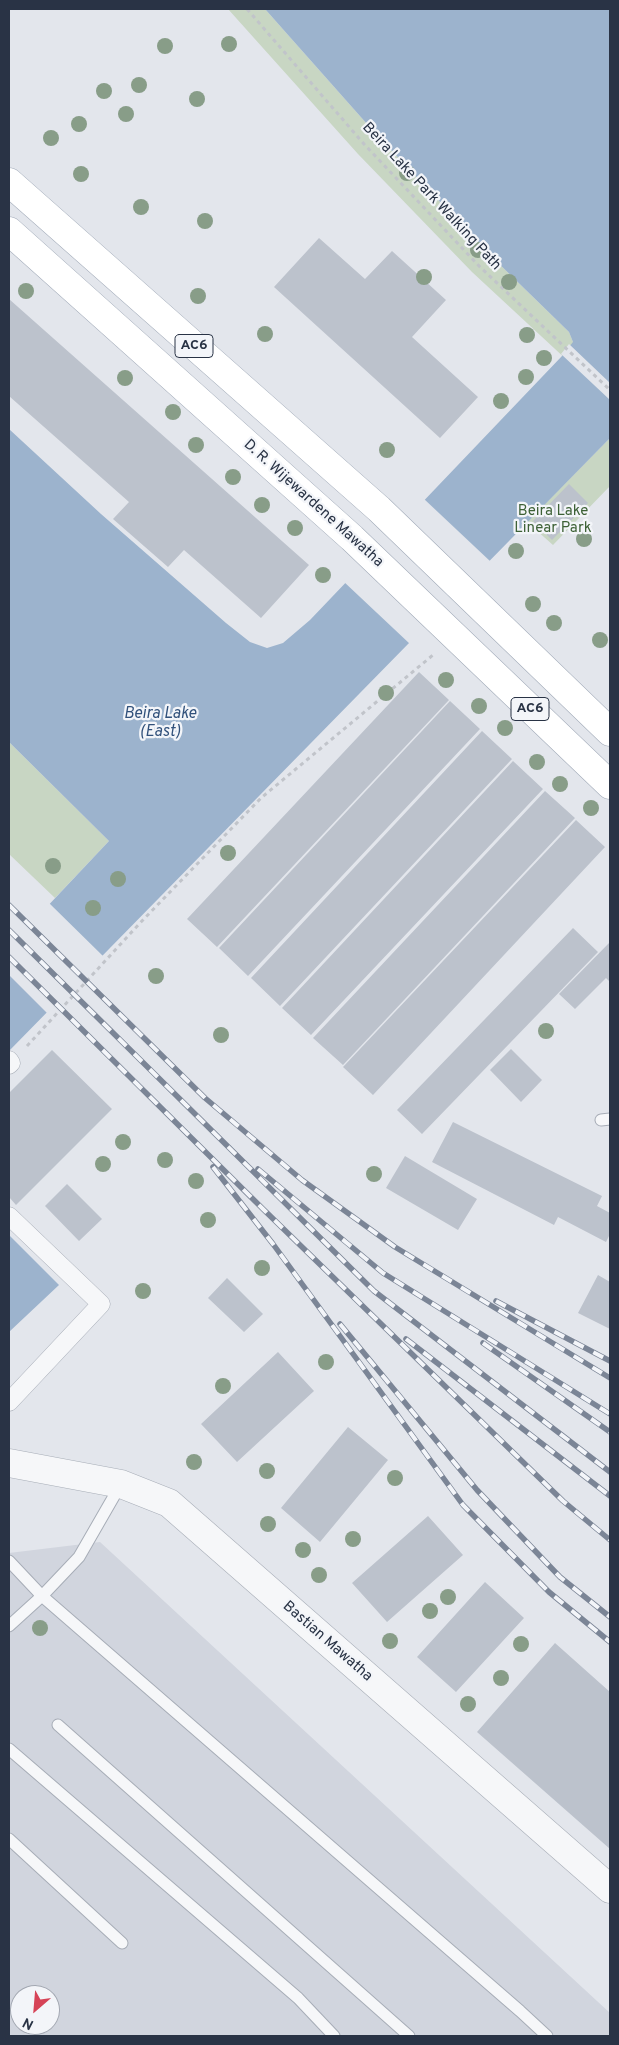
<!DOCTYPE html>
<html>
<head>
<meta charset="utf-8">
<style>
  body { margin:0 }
  #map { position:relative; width:619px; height:2045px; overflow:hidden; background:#e3e6ec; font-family:Overpass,sans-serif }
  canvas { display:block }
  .frame { position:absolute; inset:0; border:10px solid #293345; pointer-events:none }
  .north { position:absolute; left:10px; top:1985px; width:50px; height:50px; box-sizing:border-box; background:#f3f5f9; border:1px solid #a2a7b1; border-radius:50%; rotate:207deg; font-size:14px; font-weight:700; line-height:20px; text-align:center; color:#293345 }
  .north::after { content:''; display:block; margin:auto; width:18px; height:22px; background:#d64357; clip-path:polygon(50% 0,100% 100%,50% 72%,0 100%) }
</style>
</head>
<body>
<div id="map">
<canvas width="619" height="2045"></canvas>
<div class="frame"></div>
<div class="north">N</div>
</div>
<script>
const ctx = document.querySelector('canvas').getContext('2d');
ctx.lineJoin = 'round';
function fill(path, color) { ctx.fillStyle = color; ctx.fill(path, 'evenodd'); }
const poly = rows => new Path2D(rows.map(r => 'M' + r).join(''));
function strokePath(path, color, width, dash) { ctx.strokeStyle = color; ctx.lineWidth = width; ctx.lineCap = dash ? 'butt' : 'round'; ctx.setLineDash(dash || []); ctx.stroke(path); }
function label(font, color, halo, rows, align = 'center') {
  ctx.font = font + ' Overpass,sans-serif'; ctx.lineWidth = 4.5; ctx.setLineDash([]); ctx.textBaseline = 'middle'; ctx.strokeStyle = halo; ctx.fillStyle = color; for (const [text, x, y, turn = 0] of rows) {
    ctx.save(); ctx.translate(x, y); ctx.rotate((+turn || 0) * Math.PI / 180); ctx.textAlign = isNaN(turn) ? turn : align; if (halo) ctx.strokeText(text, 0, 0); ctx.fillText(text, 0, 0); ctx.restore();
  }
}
fill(poly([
  [100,1542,610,2013,610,2036,9,2036,9,1553],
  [20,1995,50,1995,50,2025,20,2025]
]), '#d1d5de');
fill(poly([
  [228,9,265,9,375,133,491,256,569,332,573,342,610,400,472,272,358,154],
  [610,438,610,486,553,545,527,522],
  [9,742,109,841,55,898,9,854]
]), '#c8d6c3');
fill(poly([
  [265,9,610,9,610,438,9,1051,9,947,109,841,9,742,9,429,101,514,226,623,250,642,267,648,283,643,310,620,562,356,573,342,569,332,491,256,375,133],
  [9,1235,59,1285,9,1332]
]), '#9cb3cd');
fill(poly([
  [569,344,610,383,610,400,561,354],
  [423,498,491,562,410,644,343,581],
  [48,902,104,957,48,1014,9,975,9,943]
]), '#e3e6ec');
fill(poly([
  [319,238,365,279,392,251,446,300,412,337,478,397,440,438,274,287],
  [9,299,309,565,261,618,184,550,168,567,113,519,129,502,9,396],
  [569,484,588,503,552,540,533,521],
  [419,672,449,700,217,947,187,919],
  [450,701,480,729,248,976,219,948],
  [482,731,512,759,280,1006,251,978],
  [513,761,543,789,311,1035,282,1008],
  [545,791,575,818,343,1065,313,1038],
  [576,820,605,847,373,1095,343,1067],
  [573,928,598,952,422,1134,397,1110],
  [610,942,610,982,606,978,575,1009,559,994],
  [511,1049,542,1080,521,1102,490,1070],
  [52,1050,112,1109,16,1205,9,1197,9,1093],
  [453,1122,602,1196,597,1206,610,1213,610,1234,606,1242,558,1217,554,1225,432,1162],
  [405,1156,477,1199,458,1230,386,1188],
  [67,1184,102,1219,79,1241,45,1206],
  [598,1275,610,1282,610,1329,578,1313],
  [227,1278,263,1314,244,1332,208,1298],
  [278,1352,314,1391,237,1462,201,1424],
  [348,1427,388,1460,320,1542,281,1508],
  [428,1516,463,1555,387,1622,352,1583],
  [485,1582,524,1618,456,1692,417,1657],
  [555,1643,610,1692,610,1849,477,1732]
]), '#bcc2cc');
const service = poly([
  [601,1120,610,1119],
  [9,1561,42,1596,79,1557,121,1484],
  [9,1626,42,1596,520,2011,547,2036],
  [58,1725,409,2036],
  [9,1749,298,1998,334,2036],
  [9,1839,122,1943]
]);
const pedestrian = poly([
  [9,1060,11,1063,9,1065],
  [9,1216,101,1304,9,1402]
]);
const tertiary = poly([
  [9,1463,121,1484,169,1503,610,1889]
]);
const primary = poly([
  [9,182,379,509,610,732],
  [9,231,352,538,610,785]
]);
strokePath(service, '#a7adb7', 13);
strokePath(pedestrian, '#a7adb7', 19);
strokePath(tertiary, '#a7adb7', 29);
strokePath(primary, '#a1aab8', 29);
strokePath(poly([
  [247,9,364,144,479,266,610,390],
  [27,1046,140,923,261,798,433,655]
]), '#c1c4ca', 3, [4, 4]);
strokePath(service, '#f6f7f9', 11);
strokePath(pedestrian, '#f6f7f9', 18);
strokePath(tertiary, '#f6f7f9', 28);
strokePath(primary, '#fff', 28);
const rail = poly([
  [9,905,205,1098,302,1180,395,1247,610,1378],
  [9,930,374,1291,610,1472],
  [9,957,263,1209,563,1501,610,1540],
  [213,1167,273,1244,463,1505,549,1592,610,1642],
  [258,1169,383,1273,610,1414],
  [496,1301,610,1361],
  [340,1324,477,1490,560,1577,610,1617],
  [406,1339,610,1496],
  [483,1343,610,1432]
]);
strokePath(rail, '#7b8596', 5.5);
strokePath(rail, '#f3f5f9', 4, [11]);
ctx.fillStyle = '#889d88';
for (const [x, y] of [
  [229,44],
  [165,46],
  [139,85],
  [104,91],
  [197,99],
  [126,114],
  [79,124],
  [51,138],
  [407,173],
  [81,174],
  [141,207],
  [205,221],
  [478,250],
  [424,277],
  [509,282],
  [26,291],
  [198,296],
  [265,334],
  [527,335],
  [544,358],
  [526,377],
  [125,378],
  [501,401],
  [173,412],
  [196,445],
  [387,450],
  [233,477],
  [262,505],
  [295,528],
  [584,539],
  [516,551],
  [323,575],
  [533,604],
  [554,623],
  [600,640],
  [446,680],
  [386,693],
  [479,706],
  [505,728],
  [537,762],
  [560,784],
  [591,808],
  [228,853],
  [53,866],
  [118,879],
  [93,908],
  [156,976],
  [546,1031],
  [221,1035],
  [123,1142],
  [165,1160],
  [103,1164],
  [374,1174],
  [196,1181],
  [208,1220],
  [262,1268],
  [143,1291],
  [326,1362],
  [223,1386],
  [194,1462],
  [267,1471],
  [395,1478],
  [268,1524],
  [353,1539],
  [303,1550],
  [319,1575],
  [448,1597],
  [430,1611],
  [40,1628],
  [390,1641],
  [521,1644],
  [501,1678],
  [468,1704]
]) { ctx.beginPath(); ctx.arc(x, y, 8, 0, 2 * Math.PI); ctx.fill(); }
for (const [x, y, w] of [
  [194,346,38],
  [530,709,38]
]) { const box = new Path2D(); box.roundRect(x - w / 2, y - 11.5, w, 23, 4); ctx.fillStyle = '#f3f5f9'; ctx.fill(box); strokePath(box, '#293345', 1); }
label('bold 14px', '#293345', null, [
  ["AC6",194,346],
  ["AC6",530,709]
]);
label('15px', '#293345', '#f3f5f9', [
  ["Beira Lake Park Walking Path",431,197,47],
  ["D. R. Wijewardene Mawatha",313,504,42],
  ["Bastian Mawatha",327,1642,41]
]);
label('15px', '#3d6136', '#f3f5f9', [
  ["Beira Lake",553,512],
  ["Linear Park",553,529]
]);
label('italic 16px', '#31517b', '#f3f5f9', [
  ["Beira Lake",160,715],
  ["(East)",160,733]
]);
</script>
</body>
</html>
